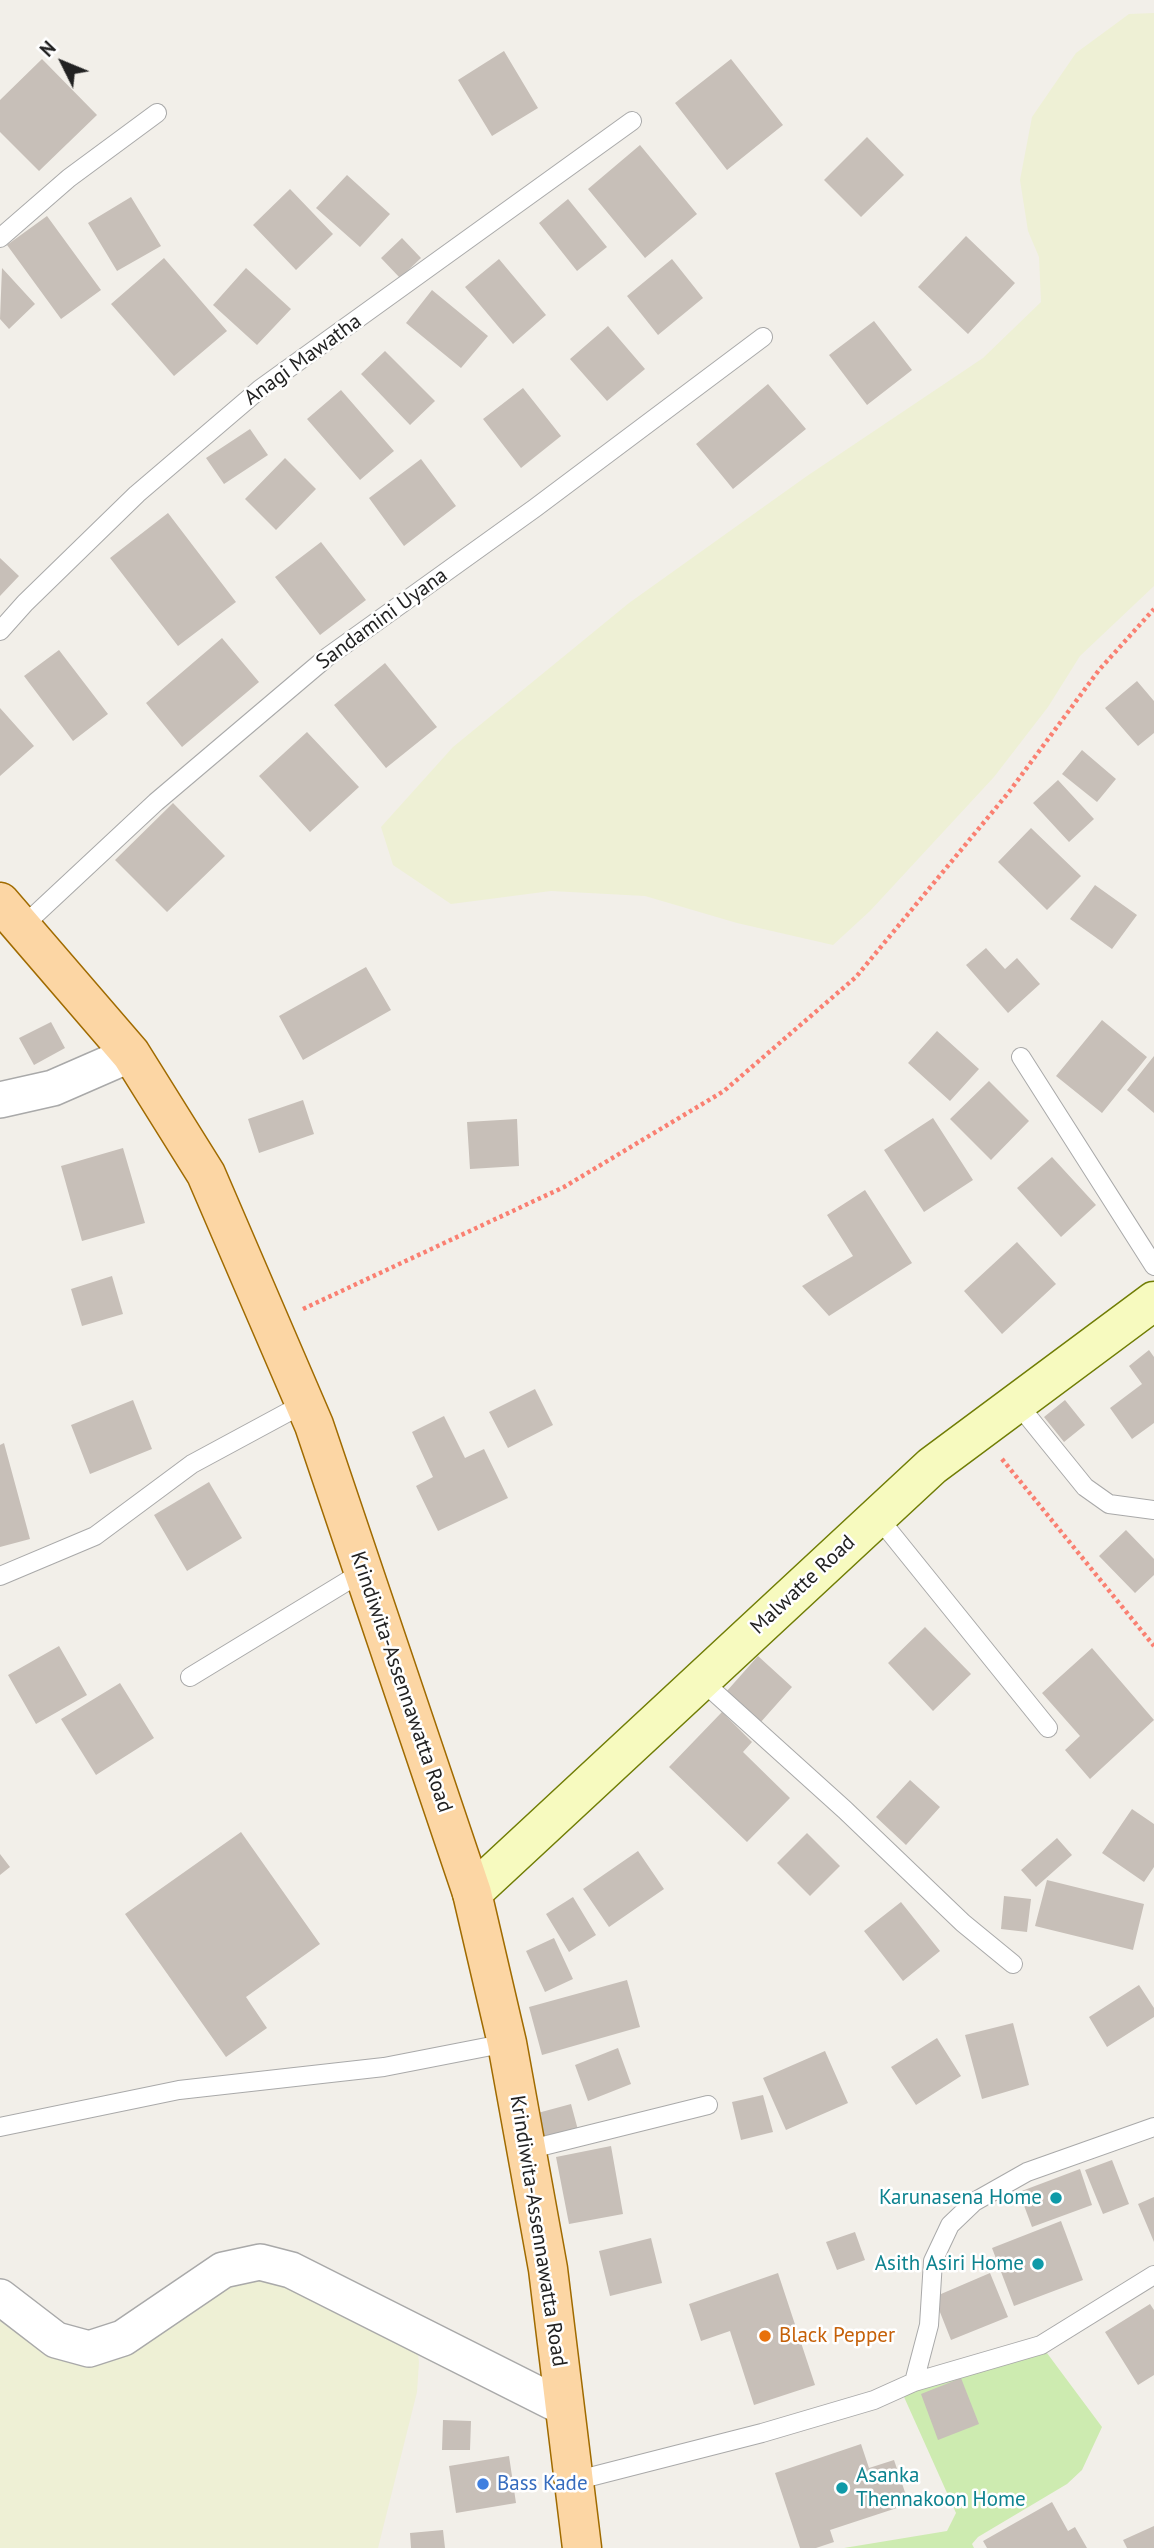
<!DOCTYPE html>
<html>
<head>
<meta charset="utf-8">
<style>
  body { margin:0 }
  #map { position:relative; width:1154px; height:2548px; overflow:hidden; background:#f2efe9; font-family:"PT Sans",sans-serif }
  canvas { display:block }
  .north { position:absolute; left:28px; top:28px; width:70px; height:70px; -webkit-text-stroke:5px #fff; paint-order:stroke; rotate:313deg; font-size:19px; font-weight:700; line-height:28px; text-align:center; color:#222 }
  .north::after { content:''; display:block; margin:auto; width:24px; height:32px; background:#222; clip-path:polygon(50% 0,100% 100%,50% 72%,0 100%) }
</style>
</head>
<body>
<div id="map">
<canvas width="1154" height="2548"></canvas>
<div class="north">N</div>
</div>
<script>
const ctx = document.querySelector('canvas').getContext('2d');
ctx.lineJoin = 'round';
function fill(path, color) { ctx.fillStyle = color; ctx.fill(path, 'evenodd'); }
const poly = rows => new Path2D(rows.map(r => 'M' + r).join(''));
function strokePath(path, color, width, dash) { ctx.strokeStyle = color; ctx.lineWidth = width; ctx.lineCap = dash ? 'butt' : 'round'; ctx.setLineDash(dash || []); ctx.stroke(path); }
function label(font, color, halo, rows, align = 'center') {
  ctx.font = font + ' "PT Sans",sans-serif'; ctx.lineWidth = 5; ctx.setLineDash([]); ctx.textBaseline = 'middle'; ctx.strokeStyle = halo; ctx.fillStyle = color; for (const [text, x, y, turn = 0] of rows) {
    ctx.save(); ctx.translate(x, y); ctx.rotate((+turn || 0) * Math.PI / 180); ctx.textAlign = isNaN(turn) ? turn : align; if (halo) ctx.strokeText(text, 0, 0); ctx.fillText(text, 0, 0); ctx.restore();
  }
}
fill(poly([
  [1154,13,1154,586,1080,656,1048,707,994,777,870,911,833,945,737,923,645,896,551,891,451,904,393,865,381,827,453,747,629,603,807,476,983,358,1041,302,1039,257,1028,231,1020,180,1032,117,1076,53,1129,14],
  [244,2263,415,2334,419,2362,417,2392,378,2548,0,2548,0,2297,89,2348]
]), '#eef0d5');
fill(poly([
  [1041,2345,1102,2427,1082,2470,1067,2484,978,2537,972,2544,974,2548,844,2548,947,2531,956,2513,900,2388]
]), '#cdebb0');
fill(poly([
  [504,51,538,108,492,136,458,80],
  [42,59,97,115,39,171,0,132,0,100],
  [731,59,783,125,727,170,675,103],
  [867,137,904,175,861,217,824,180],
  [640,145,697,214,645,258,588,189],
  [347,175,390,214,360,247,316,208],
  [290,189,333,234,296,270,253,225],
  [131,197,161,246,117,271,88,223],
  [568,199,607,247,577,271,539,223],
  [47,216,101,290,61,319,7,245],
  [966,236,1015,283,968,334,918,287],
  [402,238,421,258,400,278,381,258],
  [164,258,227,331,174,376,111,304],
  [499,259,546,315,513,344,465,287],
  [672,259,703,298,658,335,627,296],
  [2,268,35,304,9,329,0,319],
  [246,268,291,309,257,345,213,305],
  [432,290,488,336,461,368,406,323],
  [874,321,912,370,867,405,829,355],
  [608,326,645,369,607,401,570,359],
  [385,351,435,401,410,425,361,374],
  [768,384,806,429,733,489,696,444],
  [523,388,561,436,521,468,483,419],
  [341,390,394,451,360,480,307,419],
  [250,429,268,455,224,484,206,458],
  [285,458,316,489,276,530,245,499],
  [421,459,456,506,404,546,369,498],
  [168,513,236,602,178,646,110,558],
  [321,542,366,600,320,635,275,577],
  [0,558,19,576,0,596],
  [222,638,259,682,182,747,146,703],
  [59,650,108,714,73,741,24,676],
  [385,663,437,727,386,768,334,705],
  [1137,681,1154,701,1154,733,1138,746,1105,708],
  [0,708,34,746,0,776],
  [307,732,359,787,310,832,259,776],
  [1082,750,1116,779,1097,802,1062,774],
  [1058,780,1094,819,1069,842,1033,803],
  [173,803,225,856,167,912,115,860],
  [1031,828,1081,876,1047,910,998,862],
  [1095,885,1137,915,1112,949,1070,919],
  [986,948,1005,969,1017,958,1040,984,1008,1013,966,965],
  [366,967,391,1010,303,1060,279,1016],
  [1102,1020,1147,1057,1102,1113,1056,1076],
  [51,1022,65,1048,34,1065,19,1038],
  [937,1031,979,1069,950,1101,908,1063],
  [1154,1056,1154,1113,1127,1090],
  [989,1081,1029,1121,991,1160,950,1119],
  [303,1100,314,1134,259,1153,248,1119],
  [933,1118,973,1180,924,1212,884,1150],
  [517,1119,519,1166,470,1169,467,1122],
  [123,1148,145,1223,82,1241,61,1166],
  [1052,1157,1096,1205,1061,1237,1017,1188],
  [865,1190,912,1263,829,1316,802,1286,853,1256,827,1215],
  [1017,1242,1056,1284,1002,1334,964,1291],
  [112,1276,123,1314,82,1326,71,1289],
  [1149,1350,1154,1357,1154,1423,1132,1439,1110,1408,1142,1384,1129,1366],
  [535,1389,553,1425,508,1448,489,1412],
  [133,1400,152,1449,90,1474,71,1425],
  [1065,1400,1085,1425,1064,1442,1044,1417],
  [444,1416,465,1458,484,1449,508,1498,438,1531,416,1486,433,1477,412,1432],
  [4,1443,30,1539,0,1547,0,1445],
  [209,1482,242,1538,187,1571,154,1515],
  [1126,1530,1154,1559,1154,1575,1135,1593,1099,1556],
  [925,1627,971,1674,933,1711,888,1663],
  [59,1646,87,1695,36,1724,8,1675],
  [1092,1648,1154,1720,1090,1779,1065,1750,1080,1736,1042,1693],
  [758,1656,792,1687,760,1723,726,1692],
  [120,1683,154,1738,96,1775,61,1719],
  [722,1712,752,1742,743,1752,790,1798,747,1842,669,1767],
  [910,1780,940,1807,906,1845,876,1817],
  [1132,1809,1154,1824,1154,1867,1144,1882,1102,1853],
  [241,1832,320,1944,246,1997,267,2028,226,2057,125,1914],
  [807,1833,840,1866,810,1896,777,1863],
  [1057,1838,1072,1855,1036,1887,1021,1870],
  [638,1851,664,1889,609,1927,583,1889],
  [0,1854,10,1867,0,1875],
  [1047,1880,1144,1904,1133,1950,1035,1926],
  [1004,1896,1031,1899,1027,1932,1001,1929],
  [573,1897,596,1935,569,1952,546,1914],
  [901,1902,940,1951,903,1981,864,1931],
  [554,1938,573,1979,545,1992,526,1951],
  [627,1980,640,2027,542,2055,529,2007],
  [1139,1985,1154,2008,1154,2017,1107,2047,1089,2017],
  [1013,2023,1029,2085,982,2099,965,2035],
  [937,2038,961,2076,916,2105,891,2067],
  [618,2048,631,2084,588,2101,575,2065],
  [825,2051,848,2103,786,2130,763,2078],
  [763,2095,773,2132,741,2140,732,2102],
  [571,2104,578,2130,541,2140,534,2114],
  [611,2146,623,2214,569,2224,556,2157],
  [1112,2160,1129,2204,1103,2214,1085,2170],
  [1080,2169,1092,2205,1032,2227,1019,2192],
  [1154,2197,1154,2242,1138,2204],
  [1061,2221,1083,2280,1014,2306,992,2248],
  [855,2232,865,2260,837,2270,826,2242],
  [651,2238,662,2283,610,2296,599,2251],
  [778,2273,815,2385,754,2405,730,2331,701,2341,689,2304],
  [990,2273,1008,2317,951,2340,934,2297],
  [1150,2304,1154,2310,1154,2375,1138,2385,1105,2332],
  [961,2378,979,2424,938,2440,921,2394],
  [443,2420,471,2421,470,2450,442,2450],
  [861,2444,869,2468,894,2460,909,2504,830,2530,834,2542,816,2548,800,2548,775,2473],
  [509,2456,516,2503,456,2513,449,2466],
  [1052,2502,1068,2531,1075,2527,1087,2548,987,2548,983,2541],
  [1154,2526,1154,2548,1127,2548,1123,2540],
  [443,2530,445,2548,411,2548,410,2533]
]), '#c7bfb8');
const lane = poly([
  [0,238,69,178,157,113],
  [0,631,25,603,137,494,260,389,632,121],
  [22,927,156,802,326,658,535,508,763,337],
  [1021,1057,1154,1266],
  [1017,1403,1085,1487,1109,1504,1154,1510],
  [877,1516,1048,1728],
  [0,1576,95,1536,192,1464,305,1403],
  [190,1677,364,1571],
  [701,1680,845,1810,963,1923,1013,1964],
  [0,2127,179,2090,384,2067,507,2043],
  [527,2150,708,2105],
  [914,2382,929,2325,933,2261,950,2225,974,2202,1027,2172,1154,2127],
  [574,2481,762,2433,874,2400,914,2382,1041,2345,1154,2275]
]);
const street = poly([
  [0,1100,53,1088,131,1054],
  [0,2297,56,2340,89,2349,123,2338,223,2270,260,2262,291,2270,565,2408]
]);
const secondary = poly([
  [472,1893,932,1466,1154,1301]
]);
const primary = poly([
  [0,902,131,1054,206,1174,314,1425,472,1893,507,2043,548,2269,582,2548]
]);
strokePath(lane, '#a9a9a9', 20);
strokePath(street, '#a9a9a9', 38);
strokePath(secondary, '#707d05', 41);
strokePath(primary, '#a06b00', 41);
strokePath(poly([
  [303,1309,564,1187,724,1091,856,977,1009,792,1099,670,1154,609],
  [1002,1459,1154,1646]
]), '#fa8072', 4.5, [3.5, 3.5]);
strokePath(lane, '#fff', 18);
strokePath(street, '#fff', 35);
strokePath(secondary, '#f7fabf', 38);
strokePath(primary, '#fcd6a4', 38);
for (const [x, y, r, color] of [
  [1056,2198,7,"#0f9aa8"],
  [1038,2264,7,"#0f9aa8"],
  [765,2336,7,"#e8710a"],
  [483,2484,7,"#3f7fe0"],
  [842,2488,7,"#0f9aa8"]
]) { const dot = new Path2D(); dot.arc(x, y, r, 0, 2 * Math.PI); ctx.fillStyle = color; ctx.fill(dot); strokePath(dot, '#fff', 2.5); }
label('21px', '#222', '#fff', [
  ["Anagi Mawatha",303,360,-36],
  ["Sandamini Uyana",382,619,-36],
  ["Malwatte Road",803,1585,-43],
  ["Krindiwita-Assennawatta Road",401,1682,71],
  ["Krindiwita-Assennawatta Road",538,2231,81]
]);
label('21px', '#0d838f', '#fff', [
  ["Karunasena Home",1042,2198],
  ["Asith Asiri Home",1024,2264],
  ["Asanka",856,2476,"left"],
  ["Thennakoon Home",856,2500,"left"]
], 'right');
label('21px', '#c56008', '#fff', [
  ["Black Pepper",779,2336]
], 'left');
label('21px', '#366cbe', '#fff', [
  ["Bass Kade",497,2484]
], 'left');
</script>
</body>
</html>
